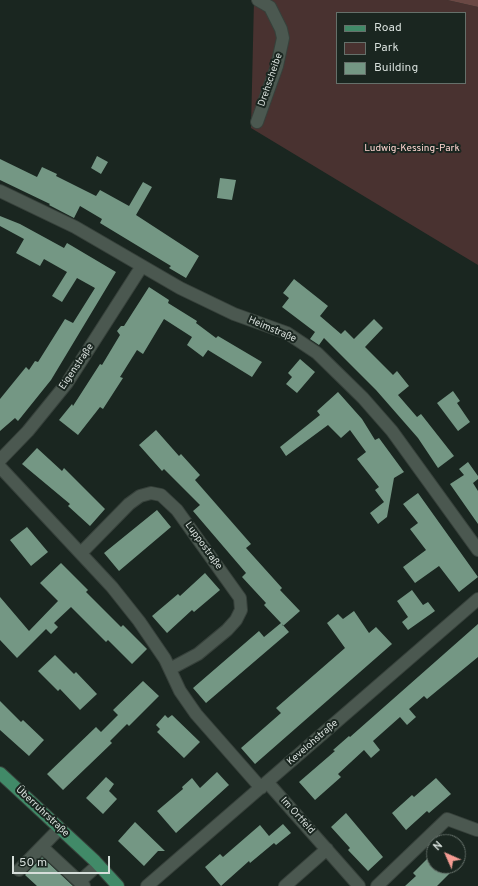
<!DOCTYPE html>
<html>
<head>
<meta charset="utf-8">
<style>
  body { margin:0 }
  #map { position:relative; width:478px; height:886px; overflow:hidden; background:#1a2620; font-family:Overpass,sans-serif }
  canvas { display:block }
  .legend { position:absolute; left:336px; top:12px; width:130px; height:72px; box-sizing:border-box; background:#1a2620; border:1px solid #65706a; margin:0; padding:5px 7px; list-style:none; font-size:12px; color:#d6deda }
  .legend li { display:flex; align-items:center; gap:8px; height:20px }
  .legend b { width:20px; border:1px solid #65706a }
  .north { position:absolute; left:426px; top:834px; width:40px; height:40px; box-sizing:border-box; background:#1a2620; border:1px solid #65706a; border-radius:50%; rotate:315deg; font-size:11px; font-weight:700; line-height:16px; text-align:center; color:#d6deda }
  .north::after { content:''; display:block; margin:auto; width:14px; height:18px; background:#f59c93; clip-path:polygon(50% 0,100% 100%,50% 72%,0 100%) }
  .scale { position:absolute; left:12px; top:856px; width:98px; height:18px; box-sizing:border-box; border:2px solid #d6deda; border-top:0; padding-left:5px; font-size:12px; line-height:14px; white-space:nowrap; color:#d6deda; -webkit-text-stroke:3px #1a2620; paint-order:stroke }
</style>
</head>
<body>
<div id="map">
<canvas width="478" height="886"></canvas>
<ul class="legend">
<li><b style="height:5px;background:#418a68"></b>Road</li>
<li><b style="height:11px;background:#493230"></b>Park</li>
<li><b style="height:11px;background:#749784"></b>Building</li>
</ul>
<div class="north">N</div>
<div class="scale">50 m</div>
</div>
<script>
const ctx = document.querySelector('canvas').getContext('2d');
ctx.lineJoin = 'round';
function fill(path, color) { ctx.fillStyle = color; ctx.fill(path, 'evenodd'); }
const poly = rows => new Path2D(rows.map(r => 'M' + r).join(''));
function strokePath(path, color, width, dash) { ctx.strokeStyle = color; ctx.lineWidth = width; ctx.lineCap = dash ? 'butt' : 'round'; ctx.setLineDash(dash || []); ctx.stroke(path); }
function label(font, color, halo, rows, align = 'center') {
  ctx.font = font + ' Overpass,sans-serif'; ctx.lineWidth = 4; ctx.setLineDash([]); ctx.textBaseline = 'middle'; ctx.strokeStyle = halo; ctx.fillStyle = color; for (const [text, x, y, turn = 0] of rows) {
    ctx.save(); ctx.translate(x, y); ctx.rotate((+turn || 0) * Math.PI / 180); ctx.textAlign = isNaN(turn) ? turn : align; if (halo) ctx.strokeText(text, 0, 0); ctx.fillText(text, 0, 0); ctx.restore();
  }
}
fill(poly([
  [254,0,447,0,478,7,478,265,251,128],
  [337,13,465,13,465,83,337,83]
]), '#493230');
fill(poly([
  [447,0,478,0,478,7]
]), '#6a4844');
fill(poly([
  [97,156,108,162,101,174,91,168],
  [0,159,37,177,42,167,57,174,56,176,96,196,100,190,129,206,143,182,152,187,136,215,199,256,186,278,169,268,171,266,100,223,102,219,80,206,74,218,49,205,50,204,0,180],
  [220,178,236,180,232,200,217,198],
  [0,216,20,224,64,248,67,243,116,272,51,380,18,421,15,418,0,431,0,399,26,367,29,370,35,361,38,362,65,319,73,323,95,288,77,278,62,302,52,296,67,272,44,259,40,266,16,253,24,239,0,226],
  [294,279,328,306,320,316,341,334,345,330,354,339,374,319,383,328,365,347,393,375,397,371,409,386,398,395,417,417,421,414,454,456,438,468,418,438,376,390,324,338,319,345,310,339,315,332,282,307,289,298,283,293],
  [149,287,169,300,168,303,197,321,196,323,216,338,218,336,262,362,252,377,208,350,203,357,187,345,192,337,164,319,143,354,137,350,120,377,123,378,103,409,100,407,78,435,59,420,72,404,73,406,100,364,102,365,120,335,117,331,121,326,124,326],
  [300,359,315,372,297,393,286,384,292,377,288,373],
  [453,391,460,401,457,403,470,422,458,431,437,403],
  [338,392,362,419,375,440,379,438,404,472,394,478,387,517,378,524,370,513,384,502,375,490,379,487,357,459,366,452,350,430,341,438,328,425,286,456,280,447,320,415,317,411],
  [156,430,179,456,181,454,200,475,195,480,251,544,246,548,282,588,280,590,300,611,283,626,282,624,289,632,206,703,193,688,259,631,264,637,281,623,264,605,266,603,242,577,246,573,193,511,200,505,164,469,162,471,139,445],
  [37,448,62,471,64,468,105,509,90,526,68,506,70,504,22,464],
  [468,462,478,476,478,479,473,483,478,491,478,524,450,484,464,475,459,469],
  [418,493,478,577,459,592,439,566,415,583,403,567,426,550,410,529,418,523,403,504],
  [157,510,171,527,119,571,104,553],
  [27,527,48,552,31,566,10,540],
  [61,563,88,590,86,592,121,627,123,625,147,649,132,664,108,640,106,642,71,607,54,623,58,627,51,634,46,629,17,658,0,640,0,597,29,631,58,601,40,583],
  [205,573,220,590,194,612,192,610,167,633,152,616,178,594,180,596],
  [412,590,423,605,428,602,435,611,408,630,402,622,408,617,397,601],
  [354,611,369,633,376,627,392,644,255,764,241,748,281,713,276,708,345,648,327,623,338,614,343,619],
  [478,624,478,657,427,699,424,696,409,709,416,717,407,725,400,717,373,741,380,750,371,758,364,750,338,774,341,777,315,800,299,782,335,751,333,750,349,736,350,737],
  [55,655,74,674,76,672,97,694,80,710,60,689,58,691,38,671],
  [143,681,159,696,129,726,127,724,110,741,112,743,63,790,47,774,96,727,101,732,118,715,113,710],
  [0,701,21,722,23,720,44,740,29,756,0,730],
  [165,715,168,718,172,715,200,742,184,758,157,732,160,729,156,725],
  [217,772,229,785,176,833,157,811,183,789,182,787,192,778,200,788],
  [106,777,114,784,109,791,117,799,103,814,86,798],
  [436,778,451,794,429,813,427,811,406,830,392,813,412,795,414,797],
  [346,813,383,857,368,871,348,850,350,848,331,827],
  [135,822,165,851,158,851,144,866,118,841],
  [283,824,291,833,276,845,274,843,250,863,249,861,221,886,205,867,220,854,223,857,260,825,269,836],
  [434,852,434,866,457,866,437,886,405,886,416,876,413,873],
  [42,857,73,886,37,886,25,875]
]), '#749784');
const minor = poly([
  [257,122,277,66,283,38,281,29,270,7,258,0],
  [0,191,75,227,180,288,234,314,287,333,317,353,363,398,392,431,478,550],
  [0,460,28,431,67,383,142,266],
  [0,467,112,587,139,621,165,659,180,691,196,714,261,788],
  [81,553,129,504,140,496,151,493,161,495,177,510,240,598,241,610,236,620,227,630,198,654,170,669],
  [268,783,359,886],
  [42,847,84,886],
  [19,870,59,829],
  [80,881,98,865],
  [147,886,478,599],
  [285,886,327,849],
  [377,886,447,819,477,830]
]);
const major = poly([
  [0,773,95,861,118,886]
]);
strokePath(minor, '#37413b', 14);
strokePath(major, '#37413b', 14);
strokePath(minor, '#4b5850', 12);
strokePath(major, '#418a68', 12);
label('10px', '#d6deda', '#1a2620', [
  ["Drehscheibe",271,80,-71],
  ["Heimstraße",272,330,23],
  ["Eigenstraße",77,367,-56],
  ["Luppostraße",203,546,54],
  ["Kevelohstraße",313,743,-41],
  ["Überruhrstraße",42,812,43],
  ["Im Ortfeld",297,816,48]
]);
label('10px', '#fdd4cf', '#1a2620', [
  ["Ludwig-Kessing-Park",412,149]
]);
</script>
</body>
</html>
